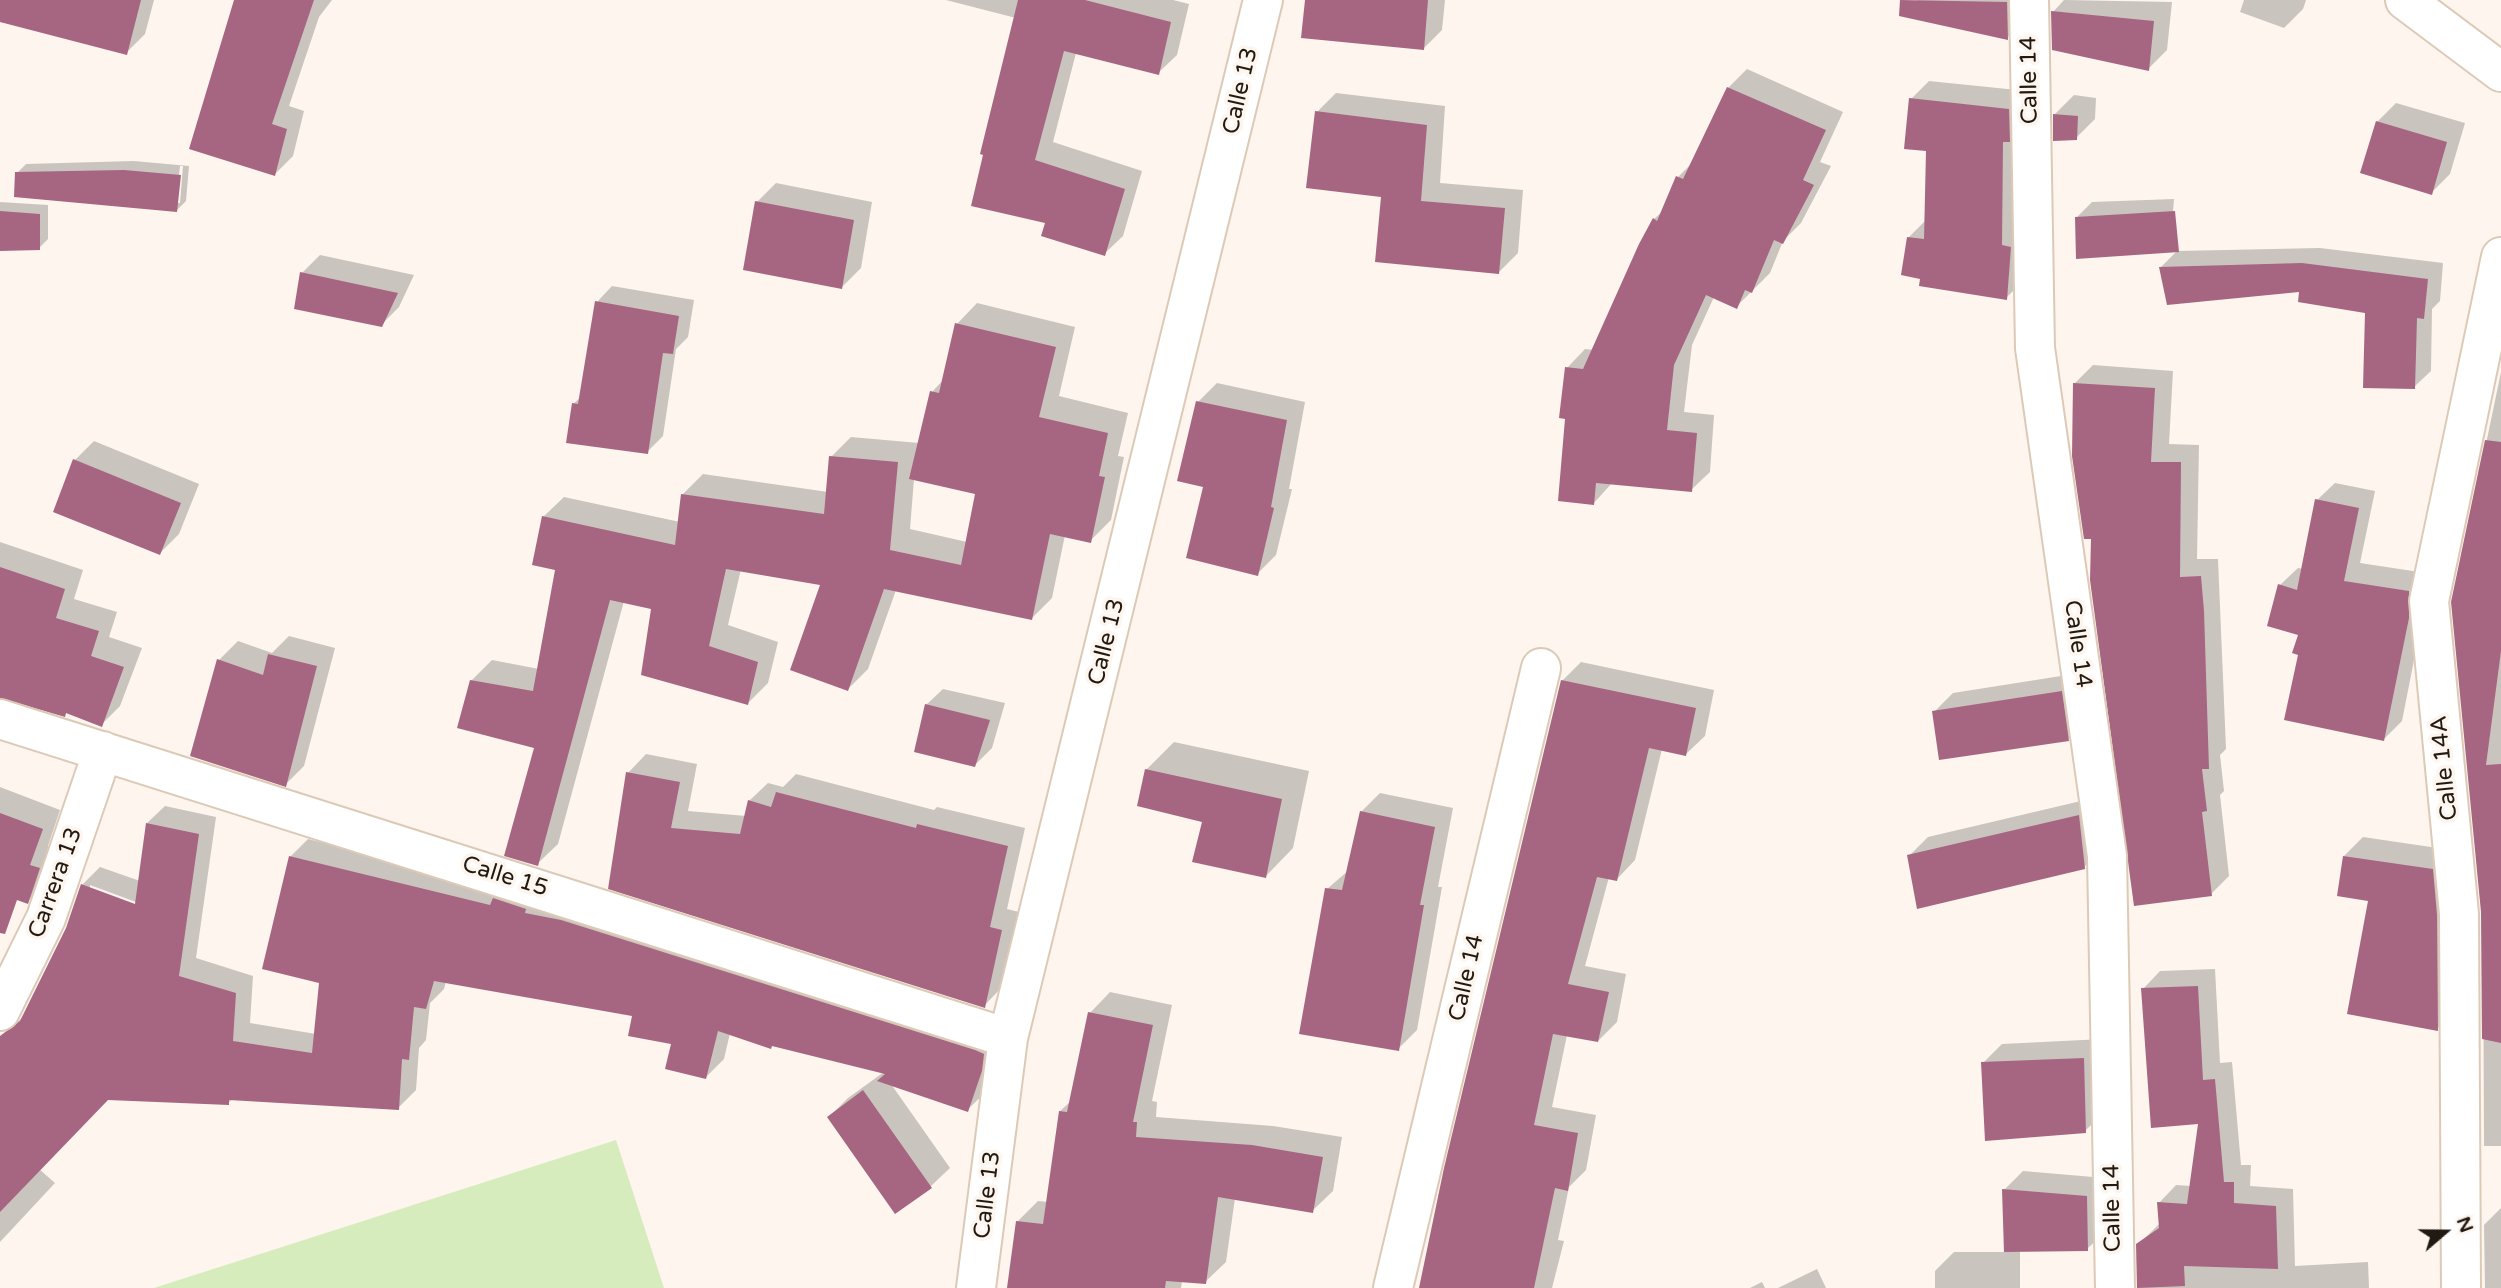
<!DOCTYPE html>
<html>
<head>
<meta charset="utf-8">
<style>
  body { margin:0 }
  #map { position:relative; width:2501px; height:1288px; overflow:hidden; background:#fdf5ee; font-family:"Varela Round",sans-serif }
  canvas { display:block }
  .north { position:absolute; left:2410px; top:1197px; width:70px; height:70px; -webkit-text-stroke:5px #fdf5ee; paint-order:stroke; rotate:70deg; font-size:19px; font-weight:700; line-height:28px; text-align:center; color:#201a13 }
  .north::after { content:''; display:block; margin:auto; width:24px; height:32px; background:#201a13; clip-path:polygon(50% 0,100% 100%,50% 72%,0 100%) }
</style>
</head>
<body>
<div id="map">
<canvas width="2501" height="1288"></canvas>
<div class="north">N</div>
</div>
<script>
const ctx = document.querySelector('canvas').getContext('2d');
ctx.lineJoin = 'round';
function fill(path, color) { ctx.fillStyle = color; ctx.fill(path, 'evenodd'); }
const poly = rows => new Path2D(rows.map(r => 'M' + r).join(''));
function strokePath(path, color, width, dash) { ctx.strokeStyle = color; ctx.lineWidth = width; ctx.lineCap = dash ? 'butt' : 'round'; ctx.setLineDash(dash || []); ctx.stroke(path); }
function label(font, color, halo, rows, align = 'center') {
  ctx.font = font + ' "Varela Round",sans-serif'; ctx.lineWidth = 7; ctx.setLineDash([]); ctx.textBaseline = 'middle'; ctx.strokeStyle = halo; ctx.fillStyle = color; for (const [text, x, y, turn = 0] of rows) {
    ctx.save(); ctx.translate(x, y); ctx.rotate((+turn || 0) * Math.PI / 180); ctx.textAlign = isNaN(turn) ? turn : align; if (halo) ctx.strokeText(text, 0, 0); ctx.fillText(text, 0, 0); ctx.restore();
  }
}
fill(poly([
  [616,1140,664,1288,154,1288]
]), '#d6ecbd');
fill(poly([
  [28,0,154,0,145,34,126,53],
  [236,0,332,0,319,17,289,106,304,111,293,156,275,174],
  [946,0,1173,0,1189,4,1177,55,1158,73,1076,53,1053,142,1142,171,1123,236,1104,254,1047,222,973,205,1016,18],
  [1307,0,1445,0,1442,30,1423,49],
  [1917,0,2021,0,2021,24,2007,38,1913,17],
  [2064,0,2172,2,2167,50,2148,69,2053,12],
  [2244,0,2306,0,2303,9,2284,28,2240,12],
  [1747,69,1843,112,1820,162,1831,166,1801,223,1783,241,1770,273,1736,307,1714,297,1692,345,1684,412,1714,415,1710,472,1691,490,1612,483,1593,504,1567,417,1567,368,1585,349,1594,350,1654,219,1664,210,1678,177,1693,162,1728,88],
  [1929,81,2027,91,2025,279,2006,298,1922,277,1909,237,1926,220,1928,150,1911,99],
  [1336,93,1445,106,1440,183,1523,190,1518,253,1499,272,1383,195,1317,112],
  [2074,95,2096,98,2095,119,2076,138,2055,114],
  [2396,103,2465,123,2450,174,2431,193,2377,122],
  [134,161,189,166,186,201,177,210,17,173,26,164],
  [180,166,183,166,180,203,176,203],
  [776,183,872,202,861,268,842,287,757,202],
  [2174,199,2171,237,2077,217,2092,202],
  [0,202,48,205,48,239,39,248,0,250],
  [2320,248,2443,263,2440,301,2432,309,2431,371,2414,387,2367,311,2301,290,2161,267,2177,251],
  [320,255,414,275,399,307,381,325,302,273],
  [612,286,694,300,688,337,676,349,663,436,647,452,573,404,581,397,597,302],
  [977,303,1075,327,1059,396,1128,413,1118,456,1124,457,1111,520,1090,541,1065,535,1052,598,1032,618,896,590,868,669,848,689,822,584,741,569,728,625,778,642,768,683,747,704,653,607,624,601,558,844,537,864,536,747,471,681,492,660,539,669,557,568,543,517,564,497,680,522,683,494,703,474,828,492,831,457,851,437,919,443,932,392,944,379,957,324],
  [914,479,977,493,967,542,910,529],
  [2093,365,2173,371,2169,444,2199,445,2197,559,2218,559,2226,749,2220,755,2224,791,2220,795,2229,876,2211,894,2093,537,2075,383],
  [2501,372,2501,1146,2484,1146,2483,912,2453,602],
  [1217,383,1305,402,1289,489,1292,489,1276,555,1257,574,1205,486,1198,402],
  [94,441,199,484,179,534,160,553,75,460],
  [2335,483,2375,491,2360,563,2426,573,2426,599,2402,721,2384,739,2300,654,2300,634,2280,585,2298,568,2303,569,2317,500],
  [0,542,83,570,74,599,117,612,109,637,142,648,120,706,101,725,67,712,64,715,0,670],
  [289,636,335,648,304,766,285,785,219,660,238,641,272,653],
  [1581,662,1714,690,1705,736,1686,754,1662,749,1635,860,1617,879,1609,877,1585,966,1626,974,1617,1022,1598,1041,1567,1035,1552,1107,1596,1115,1586,1170,1569,1187,1558,1240,1564,1241,1552,1288,1426,1288,1562,681],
  [2080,673,2087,720,2068,739,1934,712,1953,693],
  [943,689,1005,703,992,748,975,765,926,705],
  [1174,742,1309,771,1293,848,1266,876,1146,770],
  [646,754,697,764,688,811,746,816,749,801,768,783,783,787,796,774,934,810,937,807,1025,828,1007,909,1019,912,1002,987,984,1006,610,887,628,773],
  [0,787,60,810,48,846,58,849,46,883,27,902,0,891],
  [1380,793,1453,808,1438,887,1442,887,1417,1030,1398,1049,1327,889,1349,870,1361,812],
  [2098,797,2104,848,2084,867,1909,856,1928,837],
  [165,806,216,817,196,958,253,976,250,1023,316,1034,321,982,290,857,308,839,506,887,1001,1036,985,1093,967,1110,891,1084,950,1168,931,1186,896,1211,829,1117,848,1098,884,1072,730,1033,724,1059,706,1077,673,1043,634,1015,446,981,444,989,430,1003,426,1040,419,1048,416,1090,398,1108,233,1099,228,1103,107,1098,39,1169,55,1183,0,1242,0,1038,24,1016,67,928,82,885,100,867,140,881,147,823],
  [90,885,144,905,143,908,90,889],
  [2363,837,2451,850,2456,1010,2437,1029,2344,856],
  [2215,969,2220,1063,2232,1062,2241,1165,2251,1165,2250,1186,2293,1189,2295,1266,2368,1262,2369,1288,2139,1288,2138,1245,2160,1223,2159,1203,2176,1185,2191,1186,2200,1122,2143,989,2160,971],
  [1110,992,1172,1005,1152,1101,1157,1102,1156,1117,1273,1126,1342,1137,1333,1191,1312,1211,1235,1198,1226,1262,1205,1282,1182,1281,1181,1288,1009,1288,1018,1221,1038,1201,1048,1202,1060,1111,1071,1101,1090,1013],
  [2103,1039,2104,1112,2085,1131,1983,1063,2002,1044],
  [2023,1171,2105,1178,2107,1230,2087,1249,2020,1250,2020,1288,1935,1288,1935,1271,1954,1252,2005,1252,2004,1190],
  [2501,1208,2501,1288,2485,1288,2484,1225],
  [1817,1269,1826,1288,1778,1288],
  [1762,1282,1765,1288,1750,1288]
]), '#0003');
fill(poly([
  [0,0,141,0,127,55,0,22],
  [234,0,314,0,272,124,287,129,275,176,189,149],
  [1018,0,1085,0,1171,22,1159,75,1064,51,1035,160,1125,189,1105,256,1041,236,1045,223,971,206,983,155,980,154],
  [1305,0,1428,0,1424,50,1301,38],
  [1900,0,2007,2,2008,40,1899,16],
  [2051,11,2154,21,2149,71,2052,50],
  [1727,87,1826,130,1803,180,1814,185,1783,244,1774,240,1752,293,1745,290,1737,309,1706,295,1674,365,1667,430,1697,433,1692,492,1596,483,1594,505,1558,501,1565,419,1559,418,1565,367,1583,369,1639,244,1653,218,1657,221,1676,176,1683,179],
  [1909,98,2009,109,2010,142,2003,142,2002,245,2011,247,2007,300,1919,286,1920,279,1901,275,1907,237,1924,239,1926,151,1904,149],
  [1315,111,1427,125,1421,201,1505,208,1499,274,1375,262,1381,197,1306,188],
  [2053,114,2078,116,2077,140,2053,141],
  [2376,121,2447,142,2432,195,2360,173],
  [124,170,181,175,177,212,14,197,15,172],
  [755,201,854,220,842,289,743,270],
  [0,211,40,214,40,250,0,251],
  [2175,211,2179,252,2076,259,2075,217],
  [2302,263,2428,279,2424,319,2417,318,2415,389,2363,388,2365,313,2298,302,2299,292,2167,305,2159,267],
  [300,272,398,293,382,327,294,309],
  [595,301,679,316,673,354,663,353,648,454,566,443,572,403,578,404],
  [955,323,1056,347,1039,417,1108,433,1099,476,1105,477,1091,543,1050,534,1032,620,884,589,848,691,790,670,820,585,726,569,709,646,758,662,748,705,641,675,651,609,610,600,538,866,504,856,534,748,457,728,470,680,533,691,555,570,532,565,542,516,675,545,681,494,824,514,829,456,898,462,890,550,961,565,975,494,909,479,930,391,939,393],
  [2073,383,2155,388,2151,462,2181,462,2180,577,2201,576,2204,611,2209,769,2202,769,2207,811,2202,812,2212,896,2134,906,2090,580,2091,539,2084,539,2072,456],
  [1196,401,1287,420,1271,507,1274,508,1258,576,1186,558,1203,487,1177,481],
  [2485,440,2501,442,2501,651,2486,765,2501,764,2501,1043,2482,1039,2481,912,2451,602],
  [73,459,181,503,160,555,53,512],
  [2315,499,2359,508,2344,581,2409,591,2409,618,2384,741,2284,720,2298,655,2292,653,2298,635,2267,626,2278,584,2297,590],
  [0,567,65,589,56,618,99,631,91,656,124,667,102,727,66,713,65,717,0,698],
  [268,654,317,666,286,787,190,756,217,659,263,675],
  [1561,680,1696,708,1686,756,1649,748,1617,881,1597,877,1568,984,1609,992,1598,1042,1553,1034,1534,1125,1578,1133,1568,1191,1555,1188,1534,1288,1419,1288,1444,1168],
  [2062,691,2069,741,1939,760,1932,711],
  [925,704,990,720,975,767,914,752],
  [1145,769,1282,799,1266,878,1192,862,1202,822,1137,806],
  [626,772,680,782,671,828,740,834,748,800,771,807,776,792,916,828,917,824,1008,846,990,927,1002,930,985,1008,608,889],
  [1360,811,1435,827,1420,905,1424,905,1399,1051,1299,1034,1325,888,1342,890],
  [0,813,43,829,30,865,40,868,28,904,17,900,5,934,0,933],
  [2079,815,2085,869,1917,909,1907,855],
  [146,823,199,834,179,976,236,993,233,1041,312,1053,319,983,262,969,289,856,490,905,493,898,526,909,525,913,561,920,975,1050,984,1054,982,1071,968,1112,877,1081,885,1074,772,1046,771,1049,718,1031,706,1079,665,1069,671,1044,628,1036,632,1016,434,981,426,1009,414,1007,409,1060,402,1059,399,1110,229,1100,229,1105,108,1100,0,1212,0,1036,20,1021,66,928,81,884,135,904],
  [2343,856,2433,869,2437,915,2438,1031,2347,1014,2368,901,2337,896],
  [2198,986,2203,1080,2215,1079,2224,1182,2234,1182,2234,1203,2276,1206,2278,1269,2184,1266,2185,1286,2137,1288,2136,1244,2159,1228,2157,1202,2187,1204,2198,1124,2151,1128,2141,988],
  [1088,1012,1153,1025,1133,1122,1137,1122,1136,1137,1252,1145,1323,1157,1313,1213,1218,1197,1206,1284,1166,1281,1165,1288,1007,1288,1016,1221,1043,1224,1059,1111,1067,1112],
  [2084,1058,2086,1133,1985,1141,1981,1062],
  [863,1090,932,1188,895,1214,827,1117],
  [2002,1189,2087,1196,2088,1251,2004,1252]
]), '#a66580');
const street = poly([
  [2029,0,2035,348,2107,856,2115,1288],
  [2405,0,2501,72],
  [0,719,1008,1038],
  [0,1011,46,918,103,751],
  [976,1288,1008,1038,1263,0],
  [1393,1288,1541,668],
  [2461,1288,2459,914,2429,601,2501,257]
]);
strokePath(street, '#dccab7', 42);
strokePath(street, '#fff', 38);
label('23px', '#201a13', '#fdf5ee', [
  ["Calle 14",2030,80,-91],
  ["Calle 13",1241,91,-77],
  ["Calle 13",1107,642,-76],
  ["Calle 14",2077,644,82],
  ["Calle 14A",2445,768,-96],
  ["Calle 15",505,877,17],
  ["Carrera 13",56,883,-70],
  ["Calle 14",1467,978,-77],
  ["Calle 13",988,1195,-83],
  ["Calle 14",2113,1208,-91]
]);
</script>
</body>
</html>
